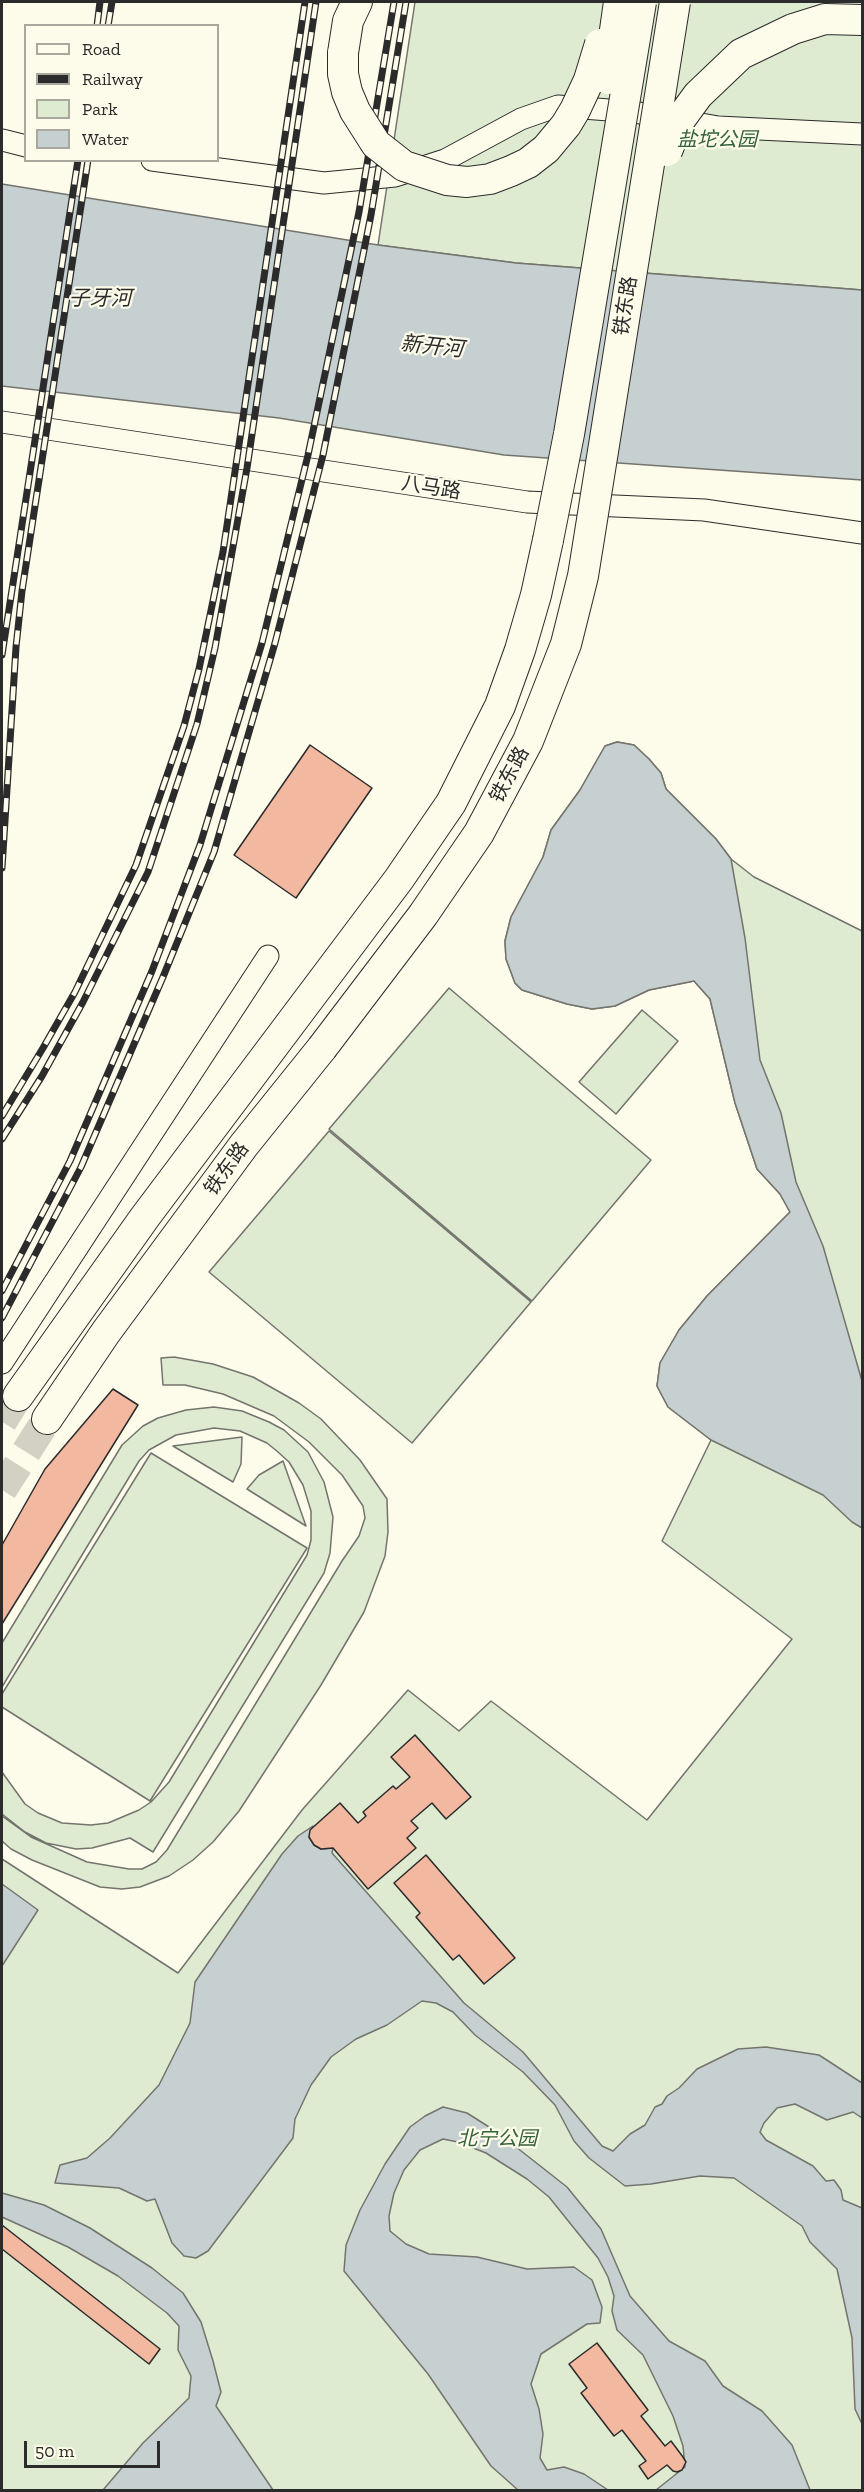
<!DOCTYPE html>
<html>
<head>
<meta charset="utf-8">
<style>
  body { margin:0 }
  #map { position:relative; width:864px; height:2492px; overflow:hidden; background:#fdfbea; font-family:"Zilla Slab",serif }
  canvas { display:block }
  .frame { position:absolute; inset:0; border:3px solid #2b2b2b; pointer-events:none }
  .legend { position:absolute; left:24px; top:24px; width:195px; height:138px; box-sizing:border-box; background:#fdfbea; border:2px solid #a9a89e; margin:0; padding:8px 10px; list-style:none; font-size:18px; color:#2b2b2b }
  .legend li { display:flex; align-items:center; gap:12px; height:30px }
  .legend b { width:30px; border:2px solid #a9a89e }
  .scale { position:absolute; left:24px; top:2441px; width:136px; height:27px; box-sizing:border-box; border:3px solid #2b2b2b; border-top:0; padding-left:8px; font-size:18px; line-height:21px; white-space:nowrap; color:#2b2b2b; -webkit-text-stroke:4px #fdfbea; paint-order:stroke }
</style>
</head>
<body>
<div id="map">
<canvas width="864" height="2492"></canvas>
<div class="frame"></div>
<ul class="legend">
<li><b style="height:8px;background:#fdfbea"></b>Road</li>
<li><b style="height:8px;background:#2b2b2b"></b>Railway</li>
<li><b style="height:16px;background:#deebd1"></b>Park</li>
<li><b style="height:16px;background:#c7d0d0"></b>Water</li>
</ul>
<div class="scale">50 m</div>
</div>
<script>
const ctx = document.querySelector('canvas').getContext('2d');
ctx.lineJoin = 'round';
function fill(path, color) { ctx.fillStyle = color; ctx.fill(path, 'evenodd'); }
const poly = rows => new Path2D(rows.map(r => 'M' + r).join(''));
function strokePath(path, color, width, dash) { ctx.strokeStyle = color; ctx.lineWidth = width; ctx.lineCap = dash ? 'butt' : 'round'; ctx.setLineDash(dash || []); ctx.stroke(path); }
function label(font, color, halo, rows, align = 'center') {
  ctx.font = font + ' "Zilla Slab","Noto Sans SC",serif'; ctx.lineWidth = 4.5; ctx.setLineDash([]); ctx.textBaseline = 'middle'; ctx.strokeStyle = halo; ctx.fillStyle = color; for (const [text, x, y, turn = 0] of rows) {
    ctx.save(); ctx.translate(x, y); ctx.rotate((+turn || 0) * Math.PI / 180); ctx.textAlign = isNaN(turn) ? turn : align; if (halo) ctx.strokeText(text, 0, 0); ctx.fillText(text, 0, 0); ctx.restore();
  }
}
const green = poly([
  [415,2,862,2,862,290,516,263,378,245,415,2],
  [617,742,634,745,649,759,661,773,666,789,716,839,731,859,754,877,862,931,862,2490,2,2490,2,1859,178,1973,302,1810,408,1690,459,1731,491,1701,647,1820,792,1639,662,1541,711,1440,668,1407,657,1386,660,1363,679,1330,707,1296,790,1212,780,1194,757,1169,735,1103,710,999,694,981,649,990,615,1006,592,1009,567,1004,522,990,515,983,506,959,505,941,511,917,543,857,551,830,580,790,605,746,617,742],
  [449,988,651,1160,532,1301,329,1129,449,988],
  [642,1010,678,1041,616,1114,579,1082,642,1010],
  [329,1131,531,1302,412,1443,209,1272,329,1131],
  [174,1357,213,1364,253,1377,299,1403,321,1419,360,1460,387,1499,388,1532,385,1556,364,1612,321,1685,239,1811,213,1842,193,1860,169,1876,140,1887,122,1889,100,1887,32,1860,11,1849,2,1841,2,1816,31,1837,87,1862,129,1869,142,1869,156,1862,167,1850,342,1561,359,1536,365,1518,363,1506,342,1475,309,1442,274,1416,223,1394,185,1385,163,1385,161,1358,174,1357],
  [214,1407,242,1411,269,1422,284,1430,308,1452,324,1482,333,1517,330,1553,324,1573,153,1852,130,1838,92,1848,76,1849,46,1843,25,1832,2,1814,2,1772,25,1804,38,1813,62,1823,91,1825,108,1823,139,1810,151,1802,169,1782,307,1555,311,1540,311,1511,303,1485,289,1462,278,1452,267,1443,240,1431,214,1428,176,1435,149,1450,139,1461,2,1687,2,1643,122,1445,143,1426,158,1418,186,1410,214,1407],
  [242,1437,241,1464,233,1482,173,1446,242,1437],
  [151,1453,307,1548,150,1801,2,1707,2,1694,151,1453],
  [283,1461,306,1526,247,1489,259,1475,283,1461]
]);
fill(green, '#deebd1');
strokePath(green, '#74746e', 1.5);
const water = poly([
  [2,184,378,245,516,263,862,290,862,480,504,455,279,418,2,386,2,184],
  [617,742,634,745,649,759,661,773,666,789,716,839,731,859,745,938,760,1060,781,1113,796,1182,823,1246,862,1381,862,1528,852,1522,823,1495,711,1440,668,1407,657,1386,660,1363,679,1330,707,1296,790,1212,780,1194,757,1169,735,1103,710,999,694,981,649,990,615,1006,592,1009,567,1004,522,990,515,983,506,959,505,941,511,917,543,857,551,830,580,790,605,746,617,742],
  [313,1826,309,1837,314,1845,321,1849,333,1848,332,1853,464,2003,523,2052,602,2146,613,2151,630,2134,645,2125,655,2107,662,2104,667,2096,679,2088,697,2069,738,2049,766,2047,819,2055,862,2083,862,2118,853,2112,827,2120,795,2104,777,2108,764,2123,760,2132,766,2140,813,2166,826,2181,834,2180,841,2190,843,2200,862,2208,862,2424,855,2409,852,2338,837,2269,810,2242,802,2226,734,2178,700,2176,651,2184,625,2186,589,2158,574,2141,555,2105,523,2072,475,2035,453,2012,436,2003,422,2001,387,2025,356,2039,331,2057,311,2085,295,2119,293,2138,208,2251,196,2258,184,2256,172,2243,155,2199,147,2201,119,2188,55,2183,60,2165,87,2158,110,2138,159,2085,190,2023,195,1982,282,1854,298,1836,313,1826],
  [2,1884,38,1910,2,1966,2,1884],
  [443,2107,467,2113,497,2132,567,2187,601,2229,630,2296,669,2341,705,2361,723,2386,762,2411,792,2445,810,2490,656,2490,685,2467,683,2446,673,2416,643,2355,617,2330,612,2311,614,2296,608,2277,598,2258,549,2197,527,2179,486,2153,458,2142,443,2139,420,2150,404,2170,394,2193,389,2216,390,2231,406,2244,429,2254,477,2257,527,2269,574,2267,592,2280,602,2307,600,2323,587,2324,541,2354,531,2384,539,2409,543,2434,540,2458,547,2470,564,2467,584,2474,608,2490,518,2490,491,2466,428,2374,344,2271,346,2245,360,2210,385,2164,410,2127,425,2116,443,2107],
  [2,2193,44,2205,90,2228,152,2268,183,2293,201,2322,213,2361,221,2392,216,2406,273,2490,103,2490,143,2443,189,2398,191,2376,178,2350,179,2326,167,2313,118,2276,68,2247,2,2217,2,2193]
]);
fill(water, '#c7d0d0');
strokePath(water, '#74746e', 1.5);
const building = poly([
  [310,745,372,788,296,898,234,855,310,745],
  [113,1389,138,1405,2,1624,2,1545,45,1469,113,1389],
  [415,1735,471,1797,446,1819,432,1803,411,1821,418,1828,407,1838,416,1848,368,1889,333,1848,321,1849,314,1845,309,1837,310,1830,340,1803,358,1823,366,1816,363,1812,393,1786,396,1789,410,1777,391,1757,415,1735],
  [426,1855,515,1958,484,1984,459,1955,453,1960,416,1917,420,1913,394,1883,426,1855],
  [2,2225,160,2349,149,2364,2,2249,2,2225],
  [597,2343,648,2410,641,2416,665,2446,671,2441,683,2457,686,2462,682,2470,677,2472,673,2471,667,2465,648,2479,639,2466,646,2461,622,2430,614,2436,581,2393,587,2388,569,2364,597,2343]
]);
fill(building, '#f2b8a0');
strokePath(building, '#2b2b2b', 1.5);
strokePath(poly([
  [2,1422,18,1396],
  [2,1490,47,1419]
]), '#d3d1c4', 30, [30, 15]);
const minor = poly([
  [2,140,26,146],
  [152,160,324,183,395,176,445,160,521,119,558,106,634,112,718,127,862,134],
  [2,422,527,502,704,510,862,533],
  [2,1363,268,956]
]);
const highway = poly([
  [343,53,348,21,357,2],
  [18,1396,145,1217,399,879,451,803,500,706,520,650,536,595,548,540],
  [47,1419,106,1332,244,1145,322,1048]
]);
strokePath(minor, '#2b2b2b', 23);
strokePath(highway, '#2b2b2b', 32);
strokePath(minor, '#fdfbea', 21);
strokePath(highway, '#fdfbea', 30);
const rail = poly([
  [97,26,100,2],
  [108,26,112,2],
  [2,655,78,160],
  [2,868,16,647,22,591,88,160],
  [2,1116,43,1048,75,992,136,865,184,726,199,669,223,552,305,2],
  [2,1139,42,1076,83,1002,148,872,197,724,215,648,247,468,316,2],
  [2,1291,70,1161,152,971,200,845,262,643,308,455,359,212,394,2],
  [2,1318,81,1167,163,977,214,852,275,643,323,455,371,215,406,2]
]);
strokePath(rail, '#2b2b2b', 7);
strokePath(rail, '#fdfbea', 4.5, [14]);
const highwayBridge = poly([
  [343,53,343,74,347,92,355,111,376,144,404,166,447,180,467,182,490,179,511,171,528,163,546,149,566,125,575,110,589,80,600,44],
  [608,79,619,2],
  [667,151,679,121,698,95,741,54,793,29,825,19,862,20],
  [548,540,569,434,641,2],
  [322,1048,423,915,479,833,528,741,566,644,583,576,675,2]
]);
strokePath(highwayBridge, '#2b2b2b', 32, []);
strokePath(highwayBridge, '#fdfbea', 30);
label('italic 20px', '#34623c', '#fdfbea', [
  ["盐坨公园",717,140],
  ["北宁公园",497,2139]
]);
label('20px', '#2b2b2b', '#fdfbea', [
  ["铁东路",626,306,-81],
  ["八马路",431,488,9],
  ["铁东路",510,775,-62],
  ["铁东路",227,1169,-54]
]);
label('italic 21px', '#2b2b2b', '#fdfbea', [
  ["子牙河",100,299],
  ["新开河",432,347,6]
]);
</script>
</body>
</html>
